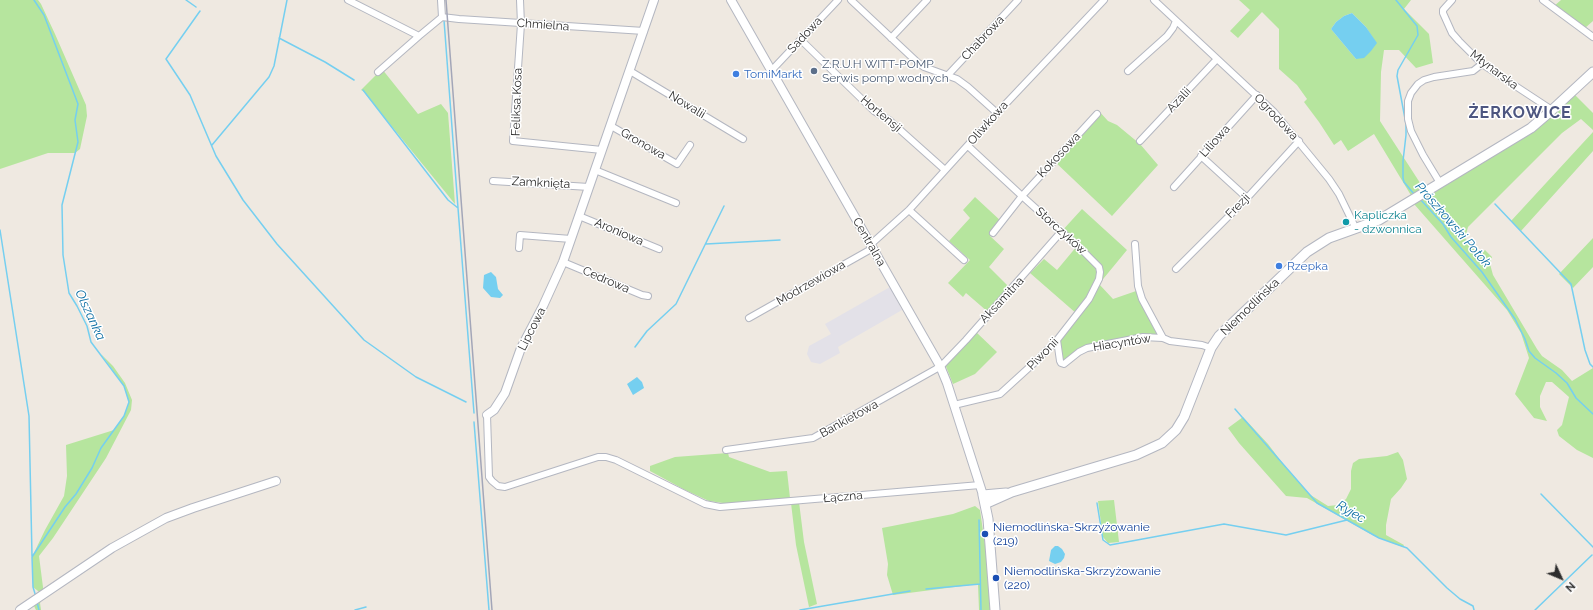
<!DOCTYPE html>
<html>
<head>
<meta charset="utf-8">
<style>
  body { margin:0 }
  #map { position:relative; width:1593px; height:610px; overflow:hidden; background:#efe9e1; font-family:Raleway,sans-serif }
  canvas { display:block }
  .north { position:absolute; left:1541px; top:558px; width:40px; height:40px; -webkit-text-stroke:3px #fff; paint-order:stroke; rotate:134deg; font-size:11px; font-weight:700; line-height:16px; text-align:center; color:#2e2e2e }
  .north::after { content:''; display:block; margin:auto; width:14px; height:18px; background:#2e2e2e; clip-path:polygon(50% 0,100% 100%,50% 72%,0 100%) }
</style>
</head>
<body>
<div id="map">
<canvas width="1593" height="610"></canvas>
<div class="north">N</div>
</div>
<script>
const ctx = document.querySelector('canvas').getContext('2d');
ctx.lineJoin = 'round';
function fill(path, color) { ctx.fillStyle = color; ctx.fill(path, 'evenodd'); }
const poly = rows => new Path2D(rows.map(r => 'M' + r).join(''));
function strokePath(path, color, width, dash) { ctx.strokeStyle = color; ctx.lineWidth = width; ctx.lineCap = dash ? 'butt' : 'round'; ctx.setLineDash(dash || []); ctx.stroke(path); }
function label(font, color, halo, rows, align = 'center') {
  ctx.font = font + ' Raleway,sans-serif'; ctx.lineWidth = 3; ctx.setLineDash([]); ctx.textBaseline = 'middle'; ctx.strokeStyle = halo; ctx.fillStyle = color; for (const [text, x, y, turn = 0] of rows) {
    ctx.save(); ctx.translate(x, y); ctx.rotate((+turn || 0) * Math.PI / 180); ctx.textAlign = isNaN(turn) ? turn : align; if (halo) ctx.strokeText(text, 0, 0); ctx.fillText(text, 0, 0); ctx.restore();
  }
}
fill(poly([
  [890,287,902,310,838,347,840,353,820,364,811,362,807,354,809,346,831,334,825,324]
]), '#e3e1e8');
fill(poly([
  [0,0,38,0,41,4,55,34,86,105,87,116,80,149,75,153,48,153,0,169],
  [1239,0,1411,0,1404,9,1429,34,1433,63,1416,68,1399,50,1384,50,1381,72,1380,121,1424,189,1412,197,1374,134,1348,151,1341,140,1334,145,1319,122,1304,102,1307,99,1297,85,1279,69,1279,29,1262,12,1238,38,1230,31,1250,10],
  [1352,13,1366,27,1376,43,1356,59,1331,29,1336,22,1344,16],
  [1561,0,1593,0,1593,21,1585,28,1553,7],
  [382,69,418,114,441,104,448,113,455,204,363,91,361,90],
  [1575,95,1593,113,1593,130,1581,119,1562,133,1468,227,1465,238,1479,255,1485,250,1492,257,1490,264,1493,275,1537,349,1542,356,1562,370,1572,381,1593,368,1593,458,1577,450,1559,436,1557,430,1562,425,1569,397,1552,382,1546,382,1540,396,1540,407,1547,421,1534,418,1515,394,1529,358,1521,333,1507,310,1414,204,1555,113],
  [1098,110,1108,121,1117,125,1140,144,1158,165,1112,216,1053,160],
  [1593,132,1593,151,1521,231,1511,221],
  [975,197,1002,222,990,236,1004,249,989,267,1010,288,988,312,966,293,963,297,948,283,970,260,949,241,970,218,963,210],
  [1082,209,1127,250,1099,284,1113,299,1139,290,1163,338,1143,337,1087,348,1061,363,1057,340,1077,314,1030,273,1044,259,1057,270,1077,246,1061,232],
  [1593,238,1593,267,1573,288,1559,274],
  [976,332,997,352,975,374,953,384,945,364],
  [101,354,113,366,125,383,132,400,131,410,106,458,53,538,39,556,44,595,40,603,41,610,36,610,32,602,43,595,33,587,32,557,45,530,64,496,67,476,66,445,114,430,124,416,129,403,124,386],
  [1243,417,1268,444,1287,469,1309,494,1328,506,1338,505,1346,499,1351,489,1351,471,1353,463,1359,459,1387,456,1398,452,1403,460,1407,479,1401,488,1391,499,1386,525,1386,535,1404,545,1403,547,1374,536,1307,498,1286,496,1239,443,1228,428],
  [728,453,729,457,770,472,787,471,790,498,730,504,709,501,685,490,650,471,650,466,675,457],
  [1114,500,1119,542,1108,543,1103,537,1098,501],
  [799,502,804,542,817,604,809,607,796,545,791,503],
  [975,506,980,510,985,545,991,556,995,610,979,610,978,584,893,595,887,575,888,564,882,528,953,514]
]), '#b6e59e');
fill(poly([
  [1352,13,1366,27,1377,43,1371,51,1364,58,1356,59,1331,29,1336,22,1344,16],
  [491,272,496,277,498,289,503,295,500,298,491,297,483,288,484,275],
  [637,377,642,382,644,388,633,395,627,384],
  [1055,546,1058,546,1062,549,1065,554,1064,558,1061,562,1055,564,1049,561,1051,550]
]), '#75cff0');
strokePath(poly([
  [34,0,44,15,78,104,75,120,78,142,62,205,63,255,69,293,77,306,87,326,91,342,124,386,129,402,124,416,101,448,92,468,76,494,65,507,32,557,33,587,36,597],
  [186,0,196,7],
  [1396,0,1417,26,1418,35,1398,70,1397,76,1406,124,1406,135,1403,161,1403,178,1404,182,1414,194],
  [200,11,166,59,190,95,216,156,243,200,277,244,364,340,416,377,466,402],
  [444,20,458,208],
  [279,38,325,62,354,80],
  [363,90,448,200,458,208,474,413],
  [212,145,269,77,274,66,287,0],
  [1420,199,1443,224,1451,237,1482,272,1515,319,1525,339,1529,351,1535,358,1556,373,1567,383,1576,398,1593,414],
  [1495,204,1571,284,1585,350,1590,364,1593,367],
  [0,230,29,416,32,556],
  [706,244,780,240],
  [635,347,647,331,676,304,724,206],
  [1235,409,1317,503,1379,538,1407,548,1447,588,1460,599,1473,606,1474,610],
  [474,422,489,610],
  [1541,494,1593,547],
  [1097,503,1103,540,1110,545,1224,524,1286,535,1347,520],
  [979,520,981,610],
  [926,589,980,584],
  [37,602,39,610],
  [355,610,366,607],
  [800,610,910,591],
  [1535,610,1592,555]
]), '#75cff0', 1.5);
const minor = poly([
  [348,0,419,36],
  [441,0,442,17],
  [520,0,521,24,513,141,602,150],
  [851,0,917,62,924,67,957,79,968,87,997,113],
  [1154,0,1274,112,1329,179,1339,194,1356,229],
  [1452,0,1443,10,1443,13,1452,33,1459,41,1482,64,1552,110],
  [1543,0,1593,37],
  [442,17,459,19,644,31],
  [891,38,927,0],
  [801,40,874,111,889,120,945,170],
  [630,71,743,139],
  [771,71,838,0],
  [1128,71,1167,36,1173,28,1176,21],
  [378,72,419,36,442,17],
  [948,75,1018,0],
  [611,126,677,164,690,145],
  [1140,141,1217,59],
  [1201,156,1247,198],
  [595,170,676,203],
  [493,181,589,187],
  [1440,183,1423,155,1411,131,1408,119,1408,101,1411,93,1418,84,1424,80,1434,77,1473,71,1482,64],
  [1174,187,1257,95],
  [909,210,964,260],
  [579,216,659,249],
  [993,233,1022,196,1097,114],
  [1135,244,1138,286,1142,299,1163,338],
  [870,245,909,210,997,113,1104,0],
  [519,248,520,235,571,239],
  [563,262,642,295,648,296],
  [1176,269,1247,198,1299,141],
  [749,318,873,248],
  [1057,340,1060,361,1061,363,1064,364,1079,352,1087,348,1143,337,1163,338,1170,341,1202,345,1211,348],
  [954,405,1000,394,1034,363,1057,340,1089,299,1099,279,1100,272,1099,267,1082,250,1022,196,968,146],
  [487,415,489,477,492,481,498,486,505,487,598,457,606,457,616,460,705,504,720,507,980,485],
  [726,450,813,438,936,369,943,364,966,340,1061,232]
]);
const tertiary = poly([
  [731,0,940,366,947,383,983,495],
  [487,415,494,410,505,393,521,348,543,306,563,262,654,0],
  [20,610,112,548,166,518,193,508,276,481]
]);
const secondary = poly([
  [985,504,1012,492,1136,455,1162,443,1176,430,1184,417,1211,348,1219,336,1307,252,1329,238,1379,220,1531,128,1552,110,1593,72],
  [995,610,988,519,983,495,1006,493]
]);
strokePath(minor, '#b4b7c1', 8);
strokePath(tertiary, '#b4b7c1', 10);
strokePath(secondary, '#b4b7c1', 11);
strokePath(minor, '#fff', 6);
strokePath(tertiary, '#fff', 8);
strokePath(secondary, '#fff', 9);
strokePath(poly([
  [446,0,492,610]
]), '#a3a6b8', 1.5);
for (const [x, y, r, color] of [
  [814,71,4,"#5c6f8a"],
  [736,74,4,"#3f7fe0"],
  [1346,222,4,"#0f9aa8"],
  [1279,266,4,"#3f7fe0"],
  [985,534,4,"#1a4fb4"],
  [996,578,4,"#1a4fb4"]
]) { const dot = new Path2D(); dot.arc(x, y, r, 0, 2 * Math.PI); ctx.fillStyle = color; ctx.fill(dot); strokePath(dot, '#fff', 1.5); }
label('12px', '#2e2e2e', '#fff', [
  ["Chmielna",543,25,4],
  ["Sadowa",805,35,-47],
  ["Chabrowa",983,38,-47],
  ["Młynarska",1494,70,37],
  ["Azalii",1179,100,-47],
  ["Feliksa Kosa",517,102,-88],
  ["Nowalii",687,105,31],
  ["Hortensji",881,114,40],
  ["Ogrodowa",1276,117,47],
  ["Oliwkowa",988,123,-48],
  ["Liliowa",1215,141,-48],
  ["Gronowa",643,144,30],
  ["Kokosowa",1059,155,-47],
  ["Zamknięta",541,183,3],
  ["Frezji",1238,206,-46],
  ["Storczyków",1061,231,42],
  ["Aroniowa",619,232,23],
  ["Centralna",869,242,60],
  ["Cedrowa",606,280,23],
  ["Modrzewiowa",811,283,-30],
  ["Aksamitna",1002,300,-47],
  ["Niemodlińska",1250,307,-44],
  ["Lipcowa",532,329,-63],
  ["Hiacyntów",1122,343,-9],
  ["Piwonii",1043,354,-46],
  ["Bankietowa",849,419,-29],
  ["Łączna",843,497,-5]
]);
label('12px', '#4e5e75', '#fff', [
  ["Z.R.U.H WITT-POMP",822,64],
  ["Serwis pomp wodnych",822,78]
], 'left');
label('12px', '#366cbe', '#fff', [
  ["TomiMarkt",744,74],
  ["Rzepka",1287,266]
], 'left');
label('12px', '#0d838f', '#fff', [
  ["Kapliczka",1354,215],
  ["- dzwonnica",1354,229]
], 'left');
label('12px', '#164399', '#fff', [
  ["Niemodlińska-Skrzyżowanie",993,527],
  ["(219)",993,541],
  ["Niemodlińska-Skrzyżowanie",1004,571],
  ["(220)",1004,585]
], 'left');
label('italic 13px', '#0d6fa3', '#fff', [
  ["Prószkowski Potok",1453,225,49],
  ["Olszanka",90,315,65],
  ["Ryjec",1351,512,30]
]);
ctx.letterSpacing = '1px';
label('bold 16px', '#4d5680', '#fff', [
  ["ŻERKOWICE",1520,113]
]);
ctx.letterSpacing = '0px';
</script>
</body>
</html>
